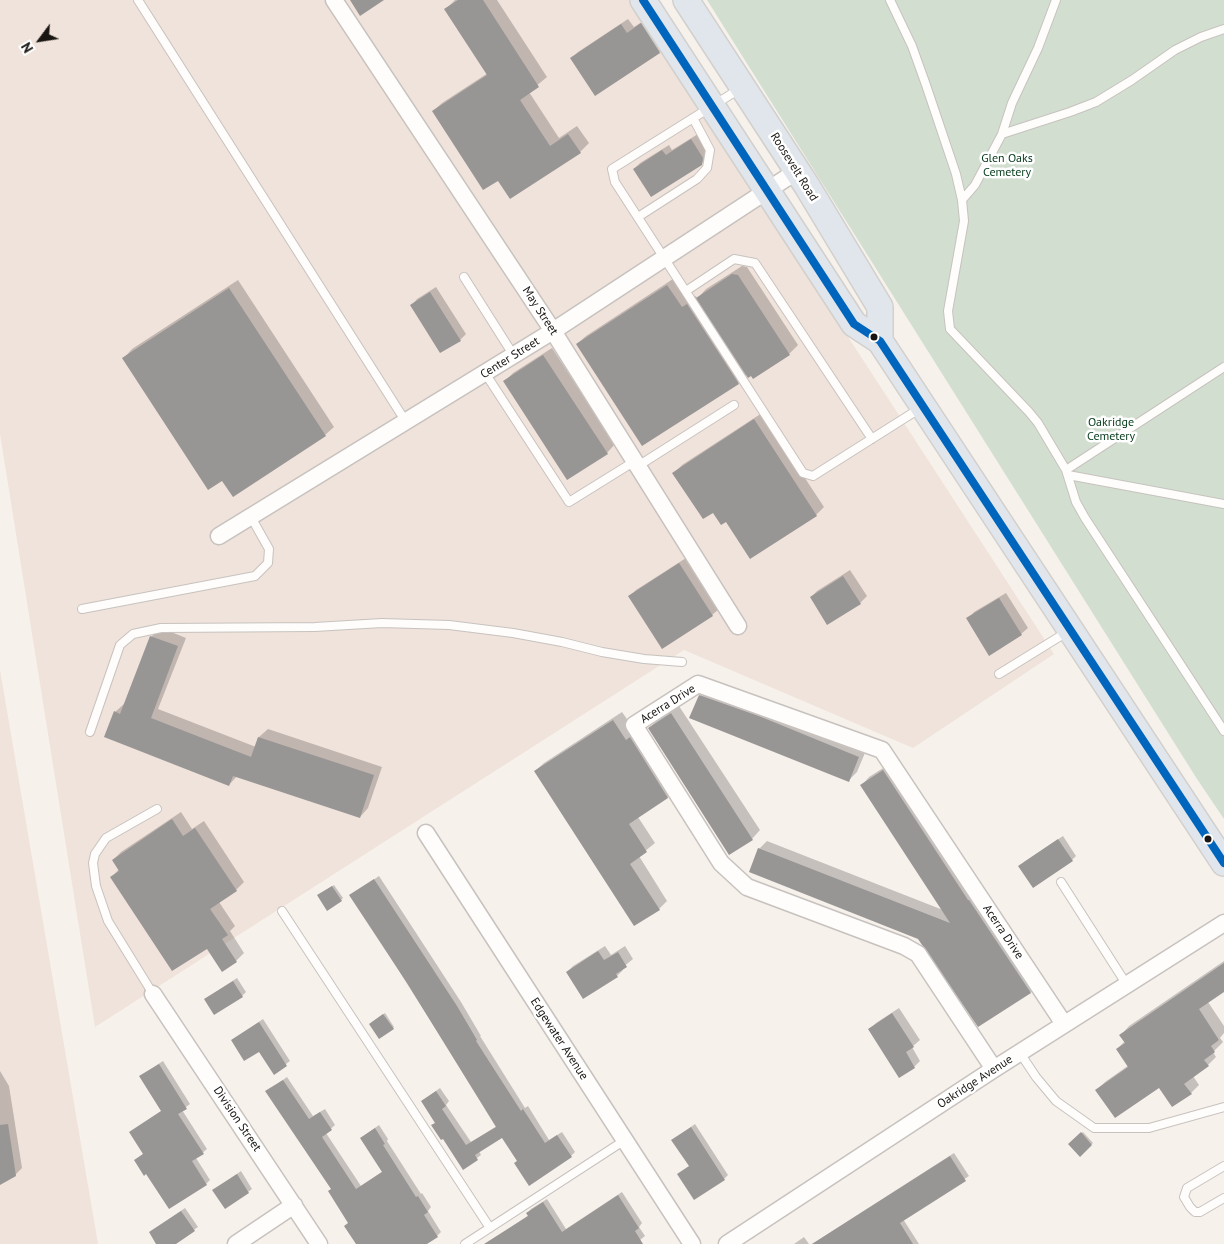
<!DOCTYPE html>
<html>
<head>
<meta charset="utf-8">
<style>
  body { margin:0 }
  #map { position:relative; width:1224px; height:1244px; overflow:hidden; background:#f7f1ec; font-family:"PT Sans",sans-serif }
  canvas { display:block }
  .north { position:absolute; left:15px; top:15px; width:50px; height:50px; -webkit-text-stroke:4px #fff; paint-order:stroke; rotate:239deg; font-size:14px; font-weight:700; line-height:20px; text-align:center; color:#191512 }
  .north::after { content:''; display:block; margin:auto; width:18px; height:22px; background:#191512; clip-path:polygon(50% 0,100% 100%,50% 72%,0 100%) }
</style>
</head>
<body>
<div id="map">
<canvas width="1224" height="1244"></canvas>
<div class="north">N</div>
</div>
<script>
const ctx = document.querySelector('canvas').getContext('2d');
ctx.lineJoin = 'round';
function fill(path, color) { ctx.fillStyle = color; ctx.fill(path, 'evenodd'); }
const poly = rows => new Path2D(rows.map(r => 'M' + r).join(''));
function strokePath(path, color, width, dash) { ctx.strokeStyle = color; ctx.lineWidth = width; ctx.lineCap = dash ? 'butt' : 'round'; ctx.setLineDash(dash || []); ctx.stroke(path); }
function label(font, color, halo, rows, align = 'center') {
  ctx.font = font + ' "PT Sans",sans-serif'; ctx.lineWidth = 5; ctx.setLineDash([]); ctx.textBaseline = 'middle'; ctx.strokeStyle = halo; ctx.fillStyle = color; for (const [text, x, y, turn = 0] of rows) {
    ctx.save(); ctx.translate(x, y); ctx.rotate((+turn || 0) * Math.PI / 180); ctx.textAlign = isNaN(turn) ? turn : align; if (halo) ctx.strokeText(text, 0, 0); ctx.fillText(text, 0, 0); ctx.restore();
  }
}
fill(poly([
  [0,0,635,0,754,192,1054,654,913,748,684,650,95,1027,0,434],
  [0,670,98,1244,0,1244]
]), '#f0e3db');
fill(poly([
  [707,0,1224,0,1224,819,1197,779]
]), '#d2dfd0');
fill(poly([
  [455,0,497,0,547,77,529,92,559,138,577,126,589,143,580,152,510,197,498,179,433,111,442,103,488,73,446,9],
  [648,18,666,46,660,52,596,94,572,58,578,52,628,19,634,27],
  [698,134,709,151,708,158,701,164,634,169,640,163,669,145,672,150],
  [742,266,747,267,798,345,789,354,754,377,747,374,738,383,577,344,586,336,676,277,690,300,696,296,697,299,706,289],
  [238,280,334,427,325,435,222,479,124,358,132,349],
  [436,287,466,334,460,340,411,306,417,299],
  [552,348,615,444,607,453,505,381,513,373],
  [762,413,824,507,816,515,751,557,727,520,714,511,674,473,682,465],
  [686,558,719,609,712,615,663,647,630,596,636,590],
  [850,570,867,596,860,603,828,624,811,597,817,591],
  [1006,593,1028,628,1021,634,968,619,974,612],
  [161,628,186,638,158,709,256,747,259,737,268,729,382,767,368,808,360,817,237,776,229,785,115,712,124,704,125,704,151,637],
  [709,687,867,748,857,772,848,781,700,696],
  [679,706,760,830,752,839,649,728,658,720],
  [622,712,676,789,668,797,638,817,655,843,639,856,667,901,659,909,535,771,544,763],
  [891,763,1038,985,1031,992,978,1025,919,938,759,849,767,841,943,910,862,785,869,777],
  [181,812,192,829,204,821,244,882,236,890,219,902,235,926,230,931,244,953,236,961,207,947,112,877,119,869,113,860,121,852],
  [1063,836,1076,856,1072,860,1024,862],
  [379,876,461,1002,481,1036,480,1036,525,1108,528,1106,549,1140,562,1132,575,1152,571,1156,518,1161,503,1136,479,1151,481,1155,463,1168,422,1101,440,1088,449,1101,446,1105,471,1142,497,1126,351,895],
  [334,885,343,898,341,900,320,894],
  [605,946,611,955,625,946,633,959,622,968,623,970,617,976,567,972,573,966],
  [1224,961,1224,991,1208,1002,1224,1026,1224,1033,1220,1038,1223,1042,1213,1052,1216,1057,1208,1065,1193,1076,1199,1085,1191,1093,1159,1086,1097,1090,1105,1082,1129,1065,1117,1049,1125,1041,1121,1035,1129,1026],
  [237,978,246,992,242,996,205,999],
  [899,1008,920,1040,912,1047,920,1061,914,1067,870,1029,876,1023],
  [385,1013,394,1027,393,1028,372,1022],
  [263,1019,290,1061,274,1073,260,1050,232,1040],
  [163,1061,190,1104,182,1110,207,1149,196,1158,210,1180,206,1184,147,1173,136,1160,144,1153,131,1132,162,1111,140,1076],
  [0,1071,9,1086,22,1168,15,1175,0,1184],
  [287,1077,313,1116,325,1109,335,1125,326,1133,361,1186,383,1171,361,1138,379,1125,388,1139,387,1141,421,1194,422,1193,431,1207,428,1211,441,1232,437,1236,425,1244,363,1244,349,1222,332,1188,267,1091],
  [695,1124,728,1175,724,1179,690,1165,673,1140],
  [1083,1132,1093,1143,1080,1155,1070,1144],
  [954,1153,969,1176,903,1219,919,1244,812,1244],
  [241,1171,252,1189,248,1192,214,1190],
  [622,1192,642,1223,639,1227,645,1236,635,1244,499,1244,495,1238,529,1215,528,1213,531,1209,547,1199,566,1229],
  [185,1208,198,1227,173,1244,158,1244,150,1232],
  [804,1237,809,1244,794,1244]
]), '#0003');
fill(poly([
  [350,0,384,0,360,16],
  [458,0,483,0,539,87,520,100,550,146,568,134,581,153,510,199,498,181,483,190,432,111,487,75,444,9],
  [641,23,660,53,595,96,570,58,621,24,627,33],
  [691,139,703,158,702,165,651,197,633,169,662,150,666,155],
  [732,274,738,275,790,355,753,379,751,376,748,378,696,298],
  [667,285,682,307,687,304,739,384,642,446,576,344],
  [229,288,326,436,233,497,222,481,208,490,122,358],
  [430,292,461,341,440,353,410,305],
  [543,355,608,454,567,480,503,381],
  [754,419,817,516,750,559,726,522,721,525,713,513,703,519,672,473],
  [679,563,713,616,662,649,628,596],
  [843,576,861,604,827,625,810,597],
  [999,598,1022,635,989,656,966,618],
  [150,636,178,646,151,718,251,757,258,737,374,775,360,818,233,776,229,786,104,737,114,711,120,714],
  [699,695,759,716,859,757,849,782,689,718],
  [671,713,753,840,729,855,648,728],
  [613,720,626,740,630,737,668,798,629,824,647,852,630,864,660,910,634,926,534,771],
  [883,770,968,900,969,900,1031,993,978,1027,918,939,749,872,758,848,950,923,860,785],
  [172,819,183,836,195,828,237,891,210,909,228,935,222,939,237,962,222,972,207,949,172,971,110,877,119,871,112,860],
  [1058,839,1073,861,1033,888,1018,866],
  [374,879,457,1006,477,1040,476,1041,521,1111,523,1109,545,1143,557,1135,572,1157,529,1186,514,1163,517,1161,502,1138,475,1155,478,1160,463,1170,443,1139,441,1140,431,1125,435,1123,421,1101,436,1091,446,1106,442,1109,466,1145,496,1127,407,983,349,895],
  [332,886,342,901,327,911,317,895],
  [598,951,604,960,618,952,627,967,616,974,618,977,583,999,566,972],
  [1224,963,1224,992,1199,1009,1219,1040,1211,1046,1215,1052,1204,1060,1209,1066,1184,1084,1192,1094,1172,1107,1159,1088,1115,1118,1095,1090,1128,1067,1116,1049,1125,1043,1119,1035],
  [233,981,243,997,214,1015,204,999],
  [892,1013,914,1047,906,1052,915,1068,899,1078,868,1029],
  [383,1014,394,1029,379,1039,369,1024],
  [259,1022,287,1066,274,1075,259,1052,244,1061,231,1040],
  [159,1064,187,1109,178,1114,204,1154,192,1161,207,1185,169,1209,146,1174,144,1176,134,1160,143,1154,129,1132,161,1111,139,1076],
  [283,1080,309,1119,320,1112,332,1130,322,1137,356,1189,382,1172,360,1138,375,1128,385,1144,383,1145,416,1197,418,1196,428,1212,424,1215,438,1237,427,1244,356,1244,344,1226,348,1223,328,1191,331,1189,265,1091],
  [8,1124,16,1176,0,1185,0,1125],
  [691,1127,725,1180,694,1200,677,1174,689,1166,671,1140],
  [1081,1132,1092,1145,1080,1157,1068,1144],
  [950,1156,966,1181,900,1223,913,1244,812,1244],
  [237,1174,249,1193,225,1209,212,1190],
  [618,1195,639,1228,635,1231,643,1244,484,1244,528,1216,526,1213,543,1202,562,1232],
  [181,1211,195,1231,176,1244,156,1244,149,1232]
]), '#989595');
const lane = poly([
  [138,0,406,422],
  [890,0,912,46,926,85,956,174,962,200,964,221,948,311,950,329,1029,412,1038,423,1066,470,1076,502,1085,518,1224,731],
  [741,88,612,169,615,182,803,473,813,476,919,409],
  [1002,134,1070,112,1096,102,1132,80,1175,50,1201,37,1224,29],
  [962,200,975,185,1002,134,1012,103,1038,48,1056,0],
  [638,217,697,179,707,168,710,150,693,118],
  [464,277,514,356],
  [686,291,734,259,755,263,872,439],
  [485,373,569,502,635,461],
  [638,466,734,405],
  [1066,470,1224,367],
  [1068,475,1224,504],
  [82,609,255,576,268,563,269,549,251,517],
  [999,674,1067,632],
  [90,732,120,645,133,634,161,628,315,627,382,623,449,625,513,633,562,642,602,652,644,659,682,662],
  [1061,882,1127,985],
  [282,911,490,1228],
  [153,994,108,921,96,886,93,863,95,854,106,838,157,809],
  [1020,1053,1036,1077,1056,1101,1094,1128,1149,1128,1224,1107],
  [1224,1166,1187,1188,1184,1197,1190,1207,1195,1212,1200,1212,1224,1198],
  [465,1244,625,1140]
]);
const street = poly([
  [334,0,553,331,738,626],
  [219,536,553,331,797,171],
  [426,833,692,1244],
  [153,994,319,1244],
  [994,1069,918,954,904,946,747,887,721,863,634,725,698,684,882,750,1064,1024],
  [236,1244,294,1205],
  [727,1244,994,1069,1224,923]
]);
const primary = poly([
  [643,0,854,324,880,341,1224,863],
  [686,0,807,186,880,307,880,341]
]);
strokePath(lane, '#c7c2be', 10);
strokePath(street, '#c7c2be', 19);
strokePath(primary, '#d2d0cd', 28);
strokePath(lane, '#fefdfc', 8);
strokePath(street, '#fefdfc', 16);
strokePath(primary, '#e0e6ec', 25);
strokePath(poly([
  [643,0,854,324,880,341,1224,863]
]), '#0065bd', 8);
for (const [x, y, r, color] of [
  [874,337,4.5,"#191512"],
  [1208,839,4.5,"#191512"]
]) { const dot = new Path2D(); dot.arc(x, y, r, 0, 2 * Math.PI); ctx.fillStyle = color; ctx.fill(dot); strokePath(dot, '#fff', 2); }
label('12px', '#043a19', '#fff', [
  ["Glen Oaks",1007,159],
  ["Cemetery",1007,173],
  ["Oakridge",1111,423],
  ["Cemetery",1111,437]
]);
label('12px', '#191512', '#fff', [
  ["Roosevelt Road",794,167,58],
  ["May Street",540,311,57],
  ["Center Street",510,358,-32],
  ["Acerra Drive",668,704,-32],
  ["Acerra Drive",1003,932,56],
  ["Edgewater Avenue",559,1039,57],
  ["Oakridge Avenue",975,1082,-33],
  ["Division Street",237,1119,56]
]);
</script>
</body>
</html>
